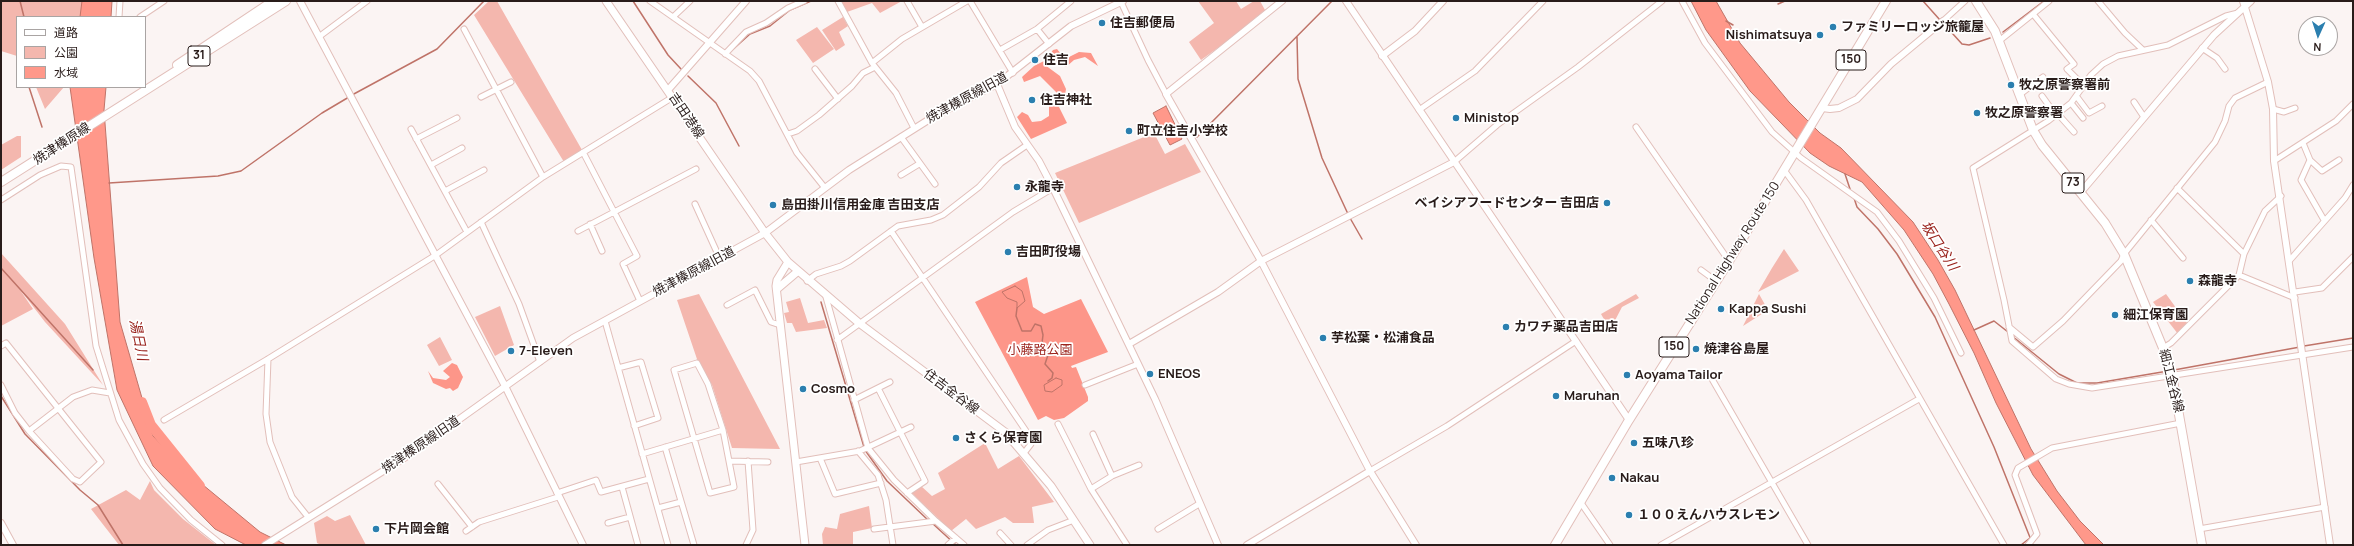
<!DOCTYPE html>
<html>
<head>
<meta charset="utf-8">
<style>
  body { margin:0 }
  #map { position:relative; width:2354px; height:546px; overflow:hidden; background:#fbf4f3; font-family:Manrope,"Noto Sans JP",sans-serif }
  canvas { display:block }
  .frame { position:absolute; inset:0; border:2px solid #291c1a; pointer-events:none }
  .legend { position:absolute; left:16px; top:16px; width:130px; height:72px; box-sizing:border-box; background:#fff; border:1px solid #a9a4a3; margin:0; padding:5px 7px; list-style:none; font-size:12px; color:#291c1a }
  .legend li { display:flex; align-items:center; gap:8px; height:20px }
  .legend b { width:20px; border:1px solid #a9a4a3 }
  .north { position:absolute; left:2298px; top:16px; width:40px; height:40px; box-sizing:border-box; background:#fff; border:1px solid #a9a4a3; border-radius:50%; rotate:183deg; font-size:11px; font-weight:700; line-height:16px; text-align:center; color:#291c1a }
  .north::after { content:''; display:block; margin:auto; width:14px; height:18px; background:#2b7faf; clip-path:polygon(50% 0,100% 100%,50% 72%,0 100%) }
</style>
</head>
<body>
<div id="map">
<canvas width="2354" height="546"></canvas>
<div class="frame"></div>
<ul class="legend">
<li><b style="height:5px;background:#fff"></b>道路</li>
<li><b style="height:11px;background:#f4b7ae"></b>公園</li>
<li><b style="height:11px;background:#ff988a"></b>水域</li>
</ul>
<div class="north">N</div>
</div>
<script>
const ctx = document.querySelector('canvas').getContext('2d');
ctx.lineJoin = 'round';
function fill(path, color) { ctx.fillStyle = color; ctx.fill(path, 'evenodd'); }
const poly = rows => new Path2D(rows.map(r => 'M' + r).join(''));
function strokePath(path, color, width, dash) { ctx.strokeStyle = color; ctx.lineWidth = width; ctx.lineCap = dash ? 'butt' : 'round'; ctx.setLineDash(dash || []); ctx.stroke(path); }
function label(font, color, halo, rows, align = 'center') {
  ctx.font = font + ' Manrope,"Noto Sans JP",sans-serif'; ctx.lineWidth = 3.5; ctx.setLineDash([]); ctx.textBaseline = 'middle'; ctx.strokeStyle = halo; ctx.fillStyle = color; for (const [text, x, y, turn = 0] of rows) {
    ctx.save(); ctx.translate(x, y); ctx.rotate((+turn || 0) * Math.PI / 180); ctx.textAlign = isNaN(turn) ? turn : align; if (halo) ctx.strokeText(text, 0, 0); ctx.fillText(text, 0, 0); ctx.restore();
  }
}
fill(poly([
  [1,1,84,1,82,17,17,17,17,56,1,51],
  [489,1,497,1,582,150,564,162,474,15],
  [840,1,902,1,880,13,872,3,847,12],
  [1198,1,1236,1,1241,9,1254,1,1260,1,1265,10,1226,42,1201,60,1189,42,1214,23],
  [843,17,848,26,839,32,845,45,836,51,822,30],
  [817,27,834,49,813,63,796,40],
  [36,87,64,87,45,109],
  [1154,133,1165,154,1185,144,1201,172,1079,223,1055,173],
  [17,136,21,136,21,157,1,170,1,145],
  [1784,249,1799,271,1758,292,1772,268],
  [1,253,65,324,103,385,45,322,18,287,33,309,1,326],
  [699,294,780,449,732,448,712,385,699,365,677,300],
  [1636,294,1639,298,1622,307,1610,330,1601,314],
  [1759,294,1768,310,1743,326],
  [2166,294,2187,323,2178,334,2153,302],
  [800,298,808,323,824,320,827,328,796,332,792,323,787,323,784,313,789,312,786,302],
  [500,306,514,345,495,356,475,317],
  [440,337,452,360,439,366,427,345],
  [985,443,998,469,1019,456,1054,502,1032,507,1034,523,1013,523,1005,517,976,529,966,519,951,531,912,493,921,486,932,496,945,489,938,473],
  [150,481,154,490,183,519,216,545,119,545,91,509,126,490,140,500],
  [869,506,872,528,853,532,853,545,823,545,822,534,825,527,837,529,840,514],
  [350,515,366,545,321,545,317,543,314,523,327,516,335,521]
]), '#f4b7ae');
fill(poly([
  [1057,49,1065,59,1079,52,1091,53,1098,66,1085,57,1074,60,1066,67,1055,62,1050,54,1053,50],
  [1044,61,1045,65,1060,76,1066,89,1064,100,1059,107,1067,123,1031,139,1017,117,1022,112,1028,115,1032,122,1041,121,1049,116,1049,106,1057,93,1040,76,1024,82,1022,77,1034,66],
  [1027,277,1033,307,1044,314,1081,299,1108,352,1071,366,1072,368,1076,367,1088,397,1088,401,1064,418,1054,420,1046,416,1038,420,975,302],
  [452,363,457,365,463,377,458,388,453,391,450,388,446,389,433,383,428,371,433,378,446,380,450,377,443,371]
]), '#fd9689');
const water = poly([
  [82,1,112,1,111,17,80,17,82,1],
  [1691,1,1716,1,1740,43,1789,102,1820,133,1841,148,1913,222,1938,260,1955,290,2031,449,2057,491,2080,521,2104,545,2086,545,2033,475,1996,403,1974,353,1949,304,1933,274,1904,230,1862,182,1829,166,1810,153,1750,91,1706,30,1691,1],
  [70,87,106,87,104,110,120,322,153,436,191,475,260,532,286,545,246,545,215,529,153,466,117,390,94,258,70,87],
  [1166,106,1182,139,1170,145,1153,113,1166,106],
  [1015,286,1022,291,1025,301,1017,308,1017,302,1007,298,1002,292,1015,286],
  [1056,378,1062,380,1062,385,1052,392,1045,391,1044,385,1056,378]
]);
fill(water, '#ff988a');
strokePath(water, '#bf7368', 1);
strokePath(poly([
  [20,1,24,17],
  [633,1,668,55,681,69],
  [1923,1,1940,20],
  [1778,4,1785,1],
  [1726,21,1733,25],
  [1943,23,1962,44,1969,45,1990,38],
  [2003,32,2044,1],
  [1297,37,1298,79,1322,158,1348,214],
  [731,51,750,34,770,26,790,10,811,1],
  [688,76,716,103,739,146],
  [29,87,42,127],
  [352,95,437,49,484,1],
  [1197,137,1332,1],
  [1845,174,1850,189],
  [109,183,218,176,241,171,322,113,349,97],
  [1854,198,1857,207,1878,229,1897,254,1935,317,1994,447,2031,540],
  [1350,218,1362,239],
  [1,268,93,370],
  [821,302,864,447],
  [1017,308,1016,316,1022,331,1031,331,1035,324,1041,326,1043,335,1042,343,1048,355,1045,364,1053,373,1052,378,1048,381],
  [1974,330,1994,321,2008,332],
  [2012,336,2059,374,2077,383,2097,383,2168,371],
  [2304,346,2353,338],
  [2174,370,2300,347],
  [1,396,25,434,80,490,98,505,123,545],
  [865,450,887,481,929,521],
  [932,523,956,545],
  [2021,545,2030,538]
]), '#bf7368', 1.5);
strokePath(poly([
  [142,402,151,425,200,486]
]), '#ff988a', 10);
const minor = poly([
  [650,1,750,71,759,81,797,153,825,188],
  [838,1,872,63,896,93,914,128],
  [907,1,922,27],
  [970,1,1013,73],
  [1682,1,1705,43,1772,132,1801,158,1877,212,1899,241,1934,298,1961,353],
  [2098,1,2125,33,2143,50],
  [1121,2,1148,60,1166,94],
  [2238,13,2226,16,2168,45,2118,56,2103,64,2091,75,2071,103,2048,121,1973,168,2004,300,2012,341,2056,379,2069,384,2092,388,2353,347],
  [2033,14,2074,64,2067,69,2084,86],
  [119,17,120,1],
  [140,17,164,1],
  [673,17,690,1],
  [1943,21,1965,1],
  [464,29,543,177],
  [1037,29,1049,44],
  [320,36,367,1],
  [1999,41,2049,1],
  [2202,48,2217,58,2225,69],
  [1000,50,1037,29,1071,1],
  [725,54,746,32,766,23,788,8,804,1],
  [872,63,902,39,967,1],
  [815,69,838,99],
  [2019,95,2043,77],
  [2042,96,2055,114],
  [481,97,511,82],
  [2077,97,2089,113,2102,106],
  [2134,102,2144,117],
  [2071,103,2083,118],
  [2273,109,2284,112,2295,108],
  [1419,110,1475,71,1543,1],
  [2057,113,2074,132],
  [1636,127,1729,261],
  [411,129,467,232],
  [788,134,797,131,819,115,852,86,863,73,875,67],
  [901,137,935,184],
  [416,139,457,118],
  [2303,143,2310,160,2301,180,2324,220],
  [583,152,637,256,623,264,640,301],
  [2310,160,2322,171,2339,160],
  [2274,161,2336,121,2353,104],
  [1454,162,1497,125,1578,67,1662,1],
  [431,165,462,148],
  [1784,170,1806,200,2004,545],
  [901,175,919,164],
  [2177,188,2244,254],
  [445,191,484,170],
  [1,200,40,175,61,166,71,167,96,346,119,420,143,464,160,488,191,520,222,545],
  [695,204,720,259],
  [2151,220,2183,258],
  [481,222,519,304,540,362],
  [590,224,602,251],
  [578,231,696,169],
  [891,231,1030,437,1031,444,1024,453],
  [2290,260,2345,198,2353,185],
  [1701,270,1716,281],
  [2239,275,2295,298],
  [807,281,816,274,841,266,850,261,898,226,931,220,943,215,979,187,1001,163,1027,145],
  [2295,292,2322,288,2353,257],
  [826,297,868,448,894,480,936,521,964,545],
  [727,305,755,290,771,322,780,325],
  [605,321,668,545],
  [2009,327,2033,347,2063,321,2121,261,2124,254,2215,142,2225,121,2229,106,2235,98,2268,82],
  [837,340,1013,212,1053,188],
  [1,346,6,343,101,462,80,482,73,479,29,431,15,413,1,385],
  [2163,348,2171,343,2239,275,2244,254,2265,211,2281,196],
  [268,359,266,414,270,442,292,497,308,517],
  [697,363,708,384,723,430,734,487,710,493,674,370,697,363],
  [618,368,641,362,658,418,634,426],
  [1712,379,1808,545],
  [1085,385,1138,364],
  [878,388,925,481,907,493],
  [854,400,890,382],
  [164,420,268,359,436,255,543,177,673,97],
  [1058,424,1091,489,1112,476,1139,465],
  [29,431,73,397,92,390,110,393],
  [1093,434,1112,476],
  [665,447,694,545],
  [858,451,878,475,886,500,893,545],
  [642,454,723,430],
  [820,458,835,494,881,483],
  [730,461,768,462],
  [796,462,860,451,911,427],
  [1370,471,1447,426,1576,341],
  [438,484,472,527],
  [622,487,638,545],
  [1091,489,1127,545],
  [557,493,596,480,601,492,649,479],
  [1581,503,1610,545],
  [658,508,681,502],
  [608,523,630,517],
  [874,529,936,521],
  [1158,529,1199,504],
  [2199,529,2325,507],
  [466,531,479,522,558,497],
  [1000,533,1011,545],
  [746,545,753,530,748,461],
  [948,545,956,538],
  [1027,545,1048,530,1074,520],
  [1661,545,1919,399],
  [2028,545,2037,534,2015,475,2018,468,2052,448,2181,423]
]);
const tertiary = poly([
  [300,1,505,386,583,545],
  [1282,1,1166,94,1261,261,1370,471,1416,545],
  [1346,1,1629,420],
  [2243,1,2268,82,2273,109,2274,161,2330,545],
  [1382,56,1415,31,1443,1],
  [997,84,1015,127,1039,161,1053,188,1155,399,1218,545],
  [668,90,746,1],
  [1822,108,1830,109,1839,108,1857,99,1891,64,1943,21],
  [2081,192,2214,35,2251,1],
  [1129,344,1218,292,1261,261,1454,162],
  [1,523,13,545],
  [265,545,412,453,573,338,765,233,849,170,933,117,997,84,1071,26,1123,1],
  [1247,545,1370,471]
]);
const secondary = poly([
  [606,1,765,233,788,262,859,323,1005,432,1051,486,1090,545],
  [788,262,777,280,776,286,805,545],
  [777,289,797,272]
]);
const primary = poly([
  [1976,1,1995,31,2033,130,2042,145,2105,223,2124,254,2163,348,2172,375,2202,545],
  [177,65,273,1],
  [1,182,286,1]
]);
const trunk = poly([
  [1555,545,1629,420,1729,261,1886,1]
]);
strokePath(minor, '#e2bfba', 7);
strokePath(tertiary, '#e2bfba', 8);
strokePath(secondary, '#e2bfba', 9);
strokePath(primary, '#e2bfba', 10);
strokePath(trunk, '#e2bfba', 10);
strokePath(minor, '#fff', 5);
strokePath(tertiary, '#fff', 6);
strokePath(secondary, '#fff', 7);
strokePath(primary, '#fff', 8);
strokePath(trunk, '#fff', 8);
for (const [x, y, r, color] of [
  [1102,23,4,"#2b7faf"],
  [1833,27,4,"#2b7faf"],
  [1820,35,4,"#2b7faf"],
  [1035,60,4,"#2b7faf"],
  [2011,85,4,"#2b7faf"],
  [1032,100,4,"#2b7faf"],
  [1977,113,4,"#2b7faf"],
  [1456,118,4,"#2b7faf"],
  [1129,131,4,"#2b7faf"],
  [1017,187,4,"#2b7faf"],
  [1607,203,4,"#2b7faf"],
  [773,205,4,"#2b7faf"],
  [1008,252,4,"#2b7faf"],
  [2190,281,4,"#2b7faf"],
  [1721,309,4,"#2b7faf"],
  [2115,315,4,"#2b7faf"],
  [1506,327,4,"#2b7faf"],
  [1323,338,4,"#2b7faf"],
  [1696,349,4,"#2b7faf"],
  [511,351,4,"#2b7faf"],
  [1150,374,4,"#2b7faf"],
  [1627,375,4,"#2b7faf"],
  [803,389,4,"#2b7faf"],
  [1556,396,4,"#2b7faf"],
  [956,438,4,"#2b7faf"],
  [1634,443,4,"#2b7faf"],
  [1612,478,4,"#2b7faf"],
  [1629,515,4,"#2b7faf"],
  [376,529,4,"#2b7faf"]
]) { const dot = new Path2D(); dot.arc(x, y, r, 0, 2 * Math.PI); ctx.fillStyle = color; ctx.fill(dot); strokePath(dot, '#fff', 1.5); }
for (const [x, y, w] of [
  [199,56,22],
  [1851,60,30],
  [2073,183,22],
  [1674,347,30]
]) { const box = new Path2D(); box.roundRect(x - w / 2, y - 10, w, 20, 3); ctx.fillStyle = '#fff'; ctx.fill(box); strokePath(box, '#291c1a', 1); }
label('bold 12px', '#291c1a', null, [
  ["31",199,56],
  ["150",1851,60],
  ["73",2073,183],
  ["150",1674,347]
]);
label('bold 13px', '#291c1a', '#fff', [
  ["住吉郵便局",1110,23],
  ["ファミリーロッジ旅籠屋",1841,27],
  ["Nishimatsuya",1812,35,"right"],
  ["住吉",1043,60],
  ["牧之原警察署前",2019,85],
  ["住吉神社",1040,100],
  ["牧之原警察署",1985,113],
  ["Ministop",1464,118],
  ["町立住吉小学校",1137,131],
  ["永龍寺",1025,187],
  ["ベイシアフードセンター 吉田店",1599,203,"right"],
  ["島田掛川信用金庫 吉田支店",781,205],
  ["吉田町役場",1016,252],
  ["森龍寺",2198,281],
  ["Kappa Sushi",1729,309],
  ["細江保育園",2123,315],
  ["カワチ薬品吉田店",1514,327],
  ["芋松葉・松浦食品",1331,338],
  ["焼津谷島屋",1704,349],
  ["7-Eleven",519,351],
  ["ENEOS",1158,374],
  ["Aoyama Tailor",1635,375],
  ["Cosmo",811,389],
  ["Maruhan",1564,396],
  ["さくら保育園",964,438],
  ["五味八珍",1642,443],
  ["Nakau",1620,478],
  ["１００えんハウスレモン",1637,515],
  ["下片岡会館",384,529]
], 'left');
label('13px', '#291c1a', '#fff', [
  ["焼津榛原線旧道",967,98,-29],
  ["吉田港線",686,116,56],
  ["焼津榛原線",62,144,-33],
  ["National Highway Route 150",1733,253,-58],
  ["焼津榛原線旧道",694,272,-28],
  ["細江金谷線",2171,381,76],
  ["住吉金谷線",951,392,37],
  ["焼津榛原線旧道",421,445,-34]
]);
label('13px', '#9c251e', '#fff', [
  ["小藤路公園",1040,350]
]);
label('italic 14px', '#99221c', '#fff', [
  ["坂口谷川",1939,246,57],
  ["湯日川",138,340,78]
]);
</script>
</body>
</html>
